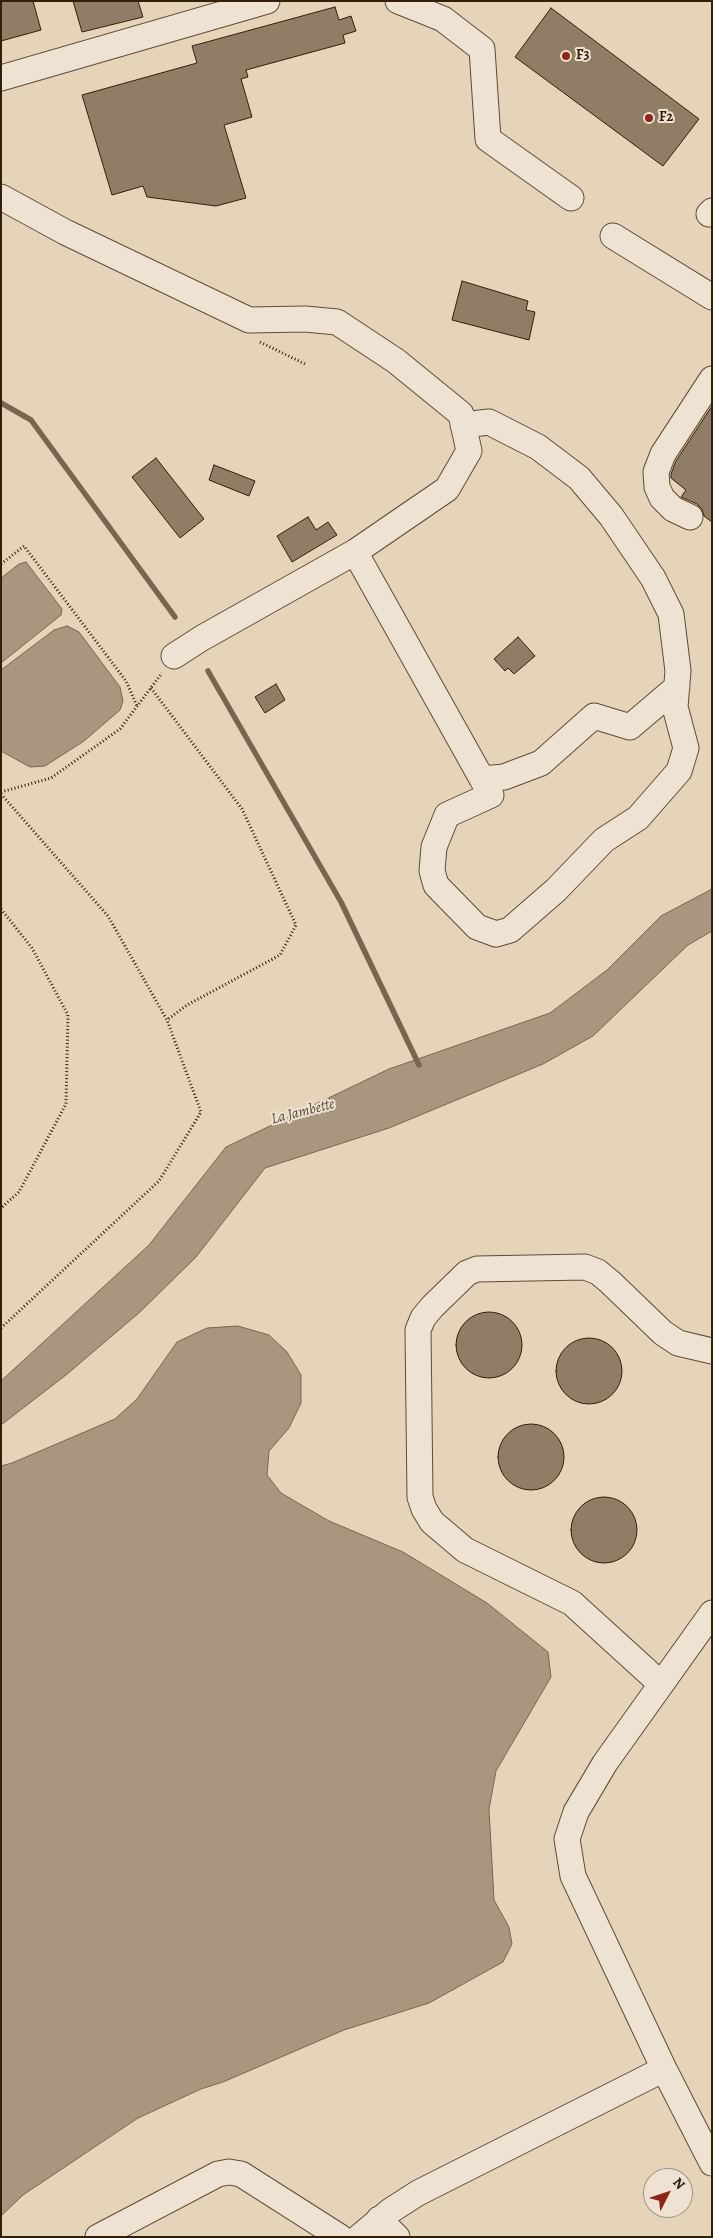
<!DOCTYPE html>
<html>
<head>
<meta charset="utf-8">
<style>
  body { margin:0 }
  #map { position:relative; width:713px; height:2238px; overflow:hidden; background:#e5d4b9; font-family:Alegreya,serif }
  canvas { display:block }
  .frame { position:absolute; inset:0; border:2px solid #321f0a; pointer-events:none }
  .north { position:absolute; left:643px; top:2168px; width:50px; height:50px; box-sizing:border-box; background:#eee3d2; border:1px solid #a39582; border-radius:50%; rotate:49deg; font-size:14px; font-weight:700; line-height:20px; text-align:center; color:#321f0a }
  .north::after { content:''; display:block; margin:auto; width:18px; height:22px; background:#8f2418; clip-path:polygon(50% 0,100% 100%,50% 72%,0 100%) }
</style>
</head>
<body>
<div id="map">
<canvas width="713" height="2238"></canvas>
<div class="frame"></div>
<div class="north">N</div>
</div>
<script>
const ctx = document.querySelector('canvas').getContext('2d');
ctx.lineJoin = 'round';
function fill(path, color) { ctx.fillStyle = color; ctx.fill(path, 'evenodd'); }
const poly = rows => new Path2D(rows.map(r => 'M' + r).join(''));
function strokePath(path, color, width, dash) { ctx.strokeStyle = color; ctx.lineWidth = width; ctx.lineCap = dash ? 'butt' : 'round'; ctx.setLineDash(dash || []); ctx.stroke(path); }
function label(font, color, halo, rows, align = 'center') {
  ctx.font = font + ' Alegreya,serif'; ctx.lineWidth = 4; ctx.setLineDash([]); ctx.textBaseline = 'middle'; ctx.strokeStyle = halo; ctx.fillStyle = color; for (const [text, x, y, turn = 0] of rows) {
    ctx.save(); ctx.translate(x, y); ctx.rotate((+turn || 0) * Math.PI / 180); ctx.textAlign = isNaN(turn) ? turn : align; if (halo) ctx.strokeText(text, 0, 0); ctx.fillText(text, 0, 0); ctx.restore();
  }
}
const water = poly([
  [26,562,62,609,61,615,1,663,1,578,19,564,26,562],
  [67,626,79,632,120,687,123,701,120,710,84,741,45,766,30,767,1,751,1,670,54,630,67,626],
  [712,889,712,931,688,945,593,1036,543,1064,389,1128,265,1168,196,1257,140,1312,66,1375,1,1425,1,1381,149,1245,226,1147,389,1069,550,1013,607,970,661,916,712,889],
  [238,1326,269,1335,287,1352,301,1375,301,1403,289,1428,269,1451,267,1475,281,1493,329,1521,403,1552,487,1603,548,1652,551,1677,496,1771,489,1809,494,1900,509,1927,512,1944,503,1962,429,2003,344,2030,223,2082,201,2089,138,2118,23,2195,1,2216,1,1466,12,1463,115,1419,137,1399,177,1342,207,1328,238,1326]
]);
fill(water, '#a8967e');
strokePath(water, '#796650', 1);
strokePath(poly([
  [1,403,31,420,175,617],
  [208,671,341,902,419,1065]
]), '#796650', 5.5);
const building = poly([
  [1,1,33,1,41,30,1,41,1,1],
  [73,1,138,1,143,17,82,32,73,1],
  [335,7,339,20,351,16,356,31,343,35,345,43,246,70,248,77,241,79,252,117,224,125,246,198,216,206,147,197,143,186,112,195,82,95,197,63,192,46,335,7],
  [551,8,699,119,663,166,515,57,551,8],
  [462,281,528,301,526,310,535,312,529,340,452,320,462,281],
  [712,406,712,522,704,516,702,509,697,504,681,497,686,490,671,478,671,474,676,461,712,406],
  [156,458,204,519,180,538,132,477,156,458],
  [214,465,255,481,249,496,209,480,214,465],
  [308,517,316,530,328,522,337,535,292,562,277,536,308,517],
  [518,637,535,656,514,674,508,668,505,671,494,659,518,637],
  [276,684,285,700,265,713,255,697,276,684],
  '456 1345a33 33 0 1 1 66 0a33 33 0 1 1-66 0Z',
  '556 1371a33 33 0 1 1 66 0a33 33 0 1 1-66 0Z',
  '498 1457a33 33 0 1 1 66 0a33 33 0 1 1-66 0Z',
  '571 1530a33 33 0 1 1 66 0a33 33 0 1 1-66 0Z'
]);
fill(building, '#8f7d65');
strokePath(building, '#321f0a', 1);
const minor = poly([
  [398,1,443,19,482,49,488,139,571,198],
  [1,78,267,1],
  [1,197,65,232,249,320,305,319,337,322,396,361,461,414,469,451,447,489,355,552,202,638,174,656],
  [709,214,712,211],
  [613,236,712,297],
  [463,425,489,422,538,447,579,478,611,516,653,578,671,614,678,671,675,707,686,748,679,771,638,818,604,840,556,890,510,930,496,934,477,927,436,885,432,871,434,847,447,815,491,795,482,779],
  [690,517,673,509,662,498,657,487,656,472,663,454,712,379],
  [355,552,482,779,504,777,541,763,594,716,630,727,677,687],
  [712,1613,605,1763,576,1812,567,1839,573,1876,664,2069,712,2163],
  [661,1684,572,1603,465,1550,432,1522,424,1509,420,1497,418,1330,423,1318,432,1307,467,1273,477,1269,585,1267,598,1272,610,1282,663,1333,678,1343,712,1351],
  [379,2219,397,2237],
  [98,2237,218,2174,229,2172,241,2174,340,2237],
  [359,2237,390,2211,418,2193,664,2069]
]);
strokePath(minor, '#5f4c36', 27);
strokePath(poly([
  [260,342,305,364],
  [1,564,24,546,126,681,137,706],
  [151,688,242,809,296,925,280,955,187,1005,167,1020],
  [1,792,51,778,120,729,162,673],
  [1,794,108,916,167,1020,201,1112,159,1181,1,1328],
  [1,909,32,948,68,1015,66,1104,19,1192,1,1208]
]), '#321f0a', 3, [1, 2.5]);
strokePath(minor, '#eee3d2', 25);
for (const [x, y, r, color] of [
  [566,56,5,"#8f2418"],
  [649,118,5,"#8f2418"]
]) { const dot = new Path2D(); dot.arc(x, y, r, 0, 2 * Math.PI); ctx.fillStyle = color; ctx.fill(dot); strokePath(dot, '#eee3d2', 2); }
label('bold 14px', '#321f0a', '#eee3d2', [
  ["F3",576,56],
  ["F2",659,118]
], 'left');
label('italic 15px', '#5b4933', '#eee3d2', [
  ["La Jambette",303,1112,-14]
]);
</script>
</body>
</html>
